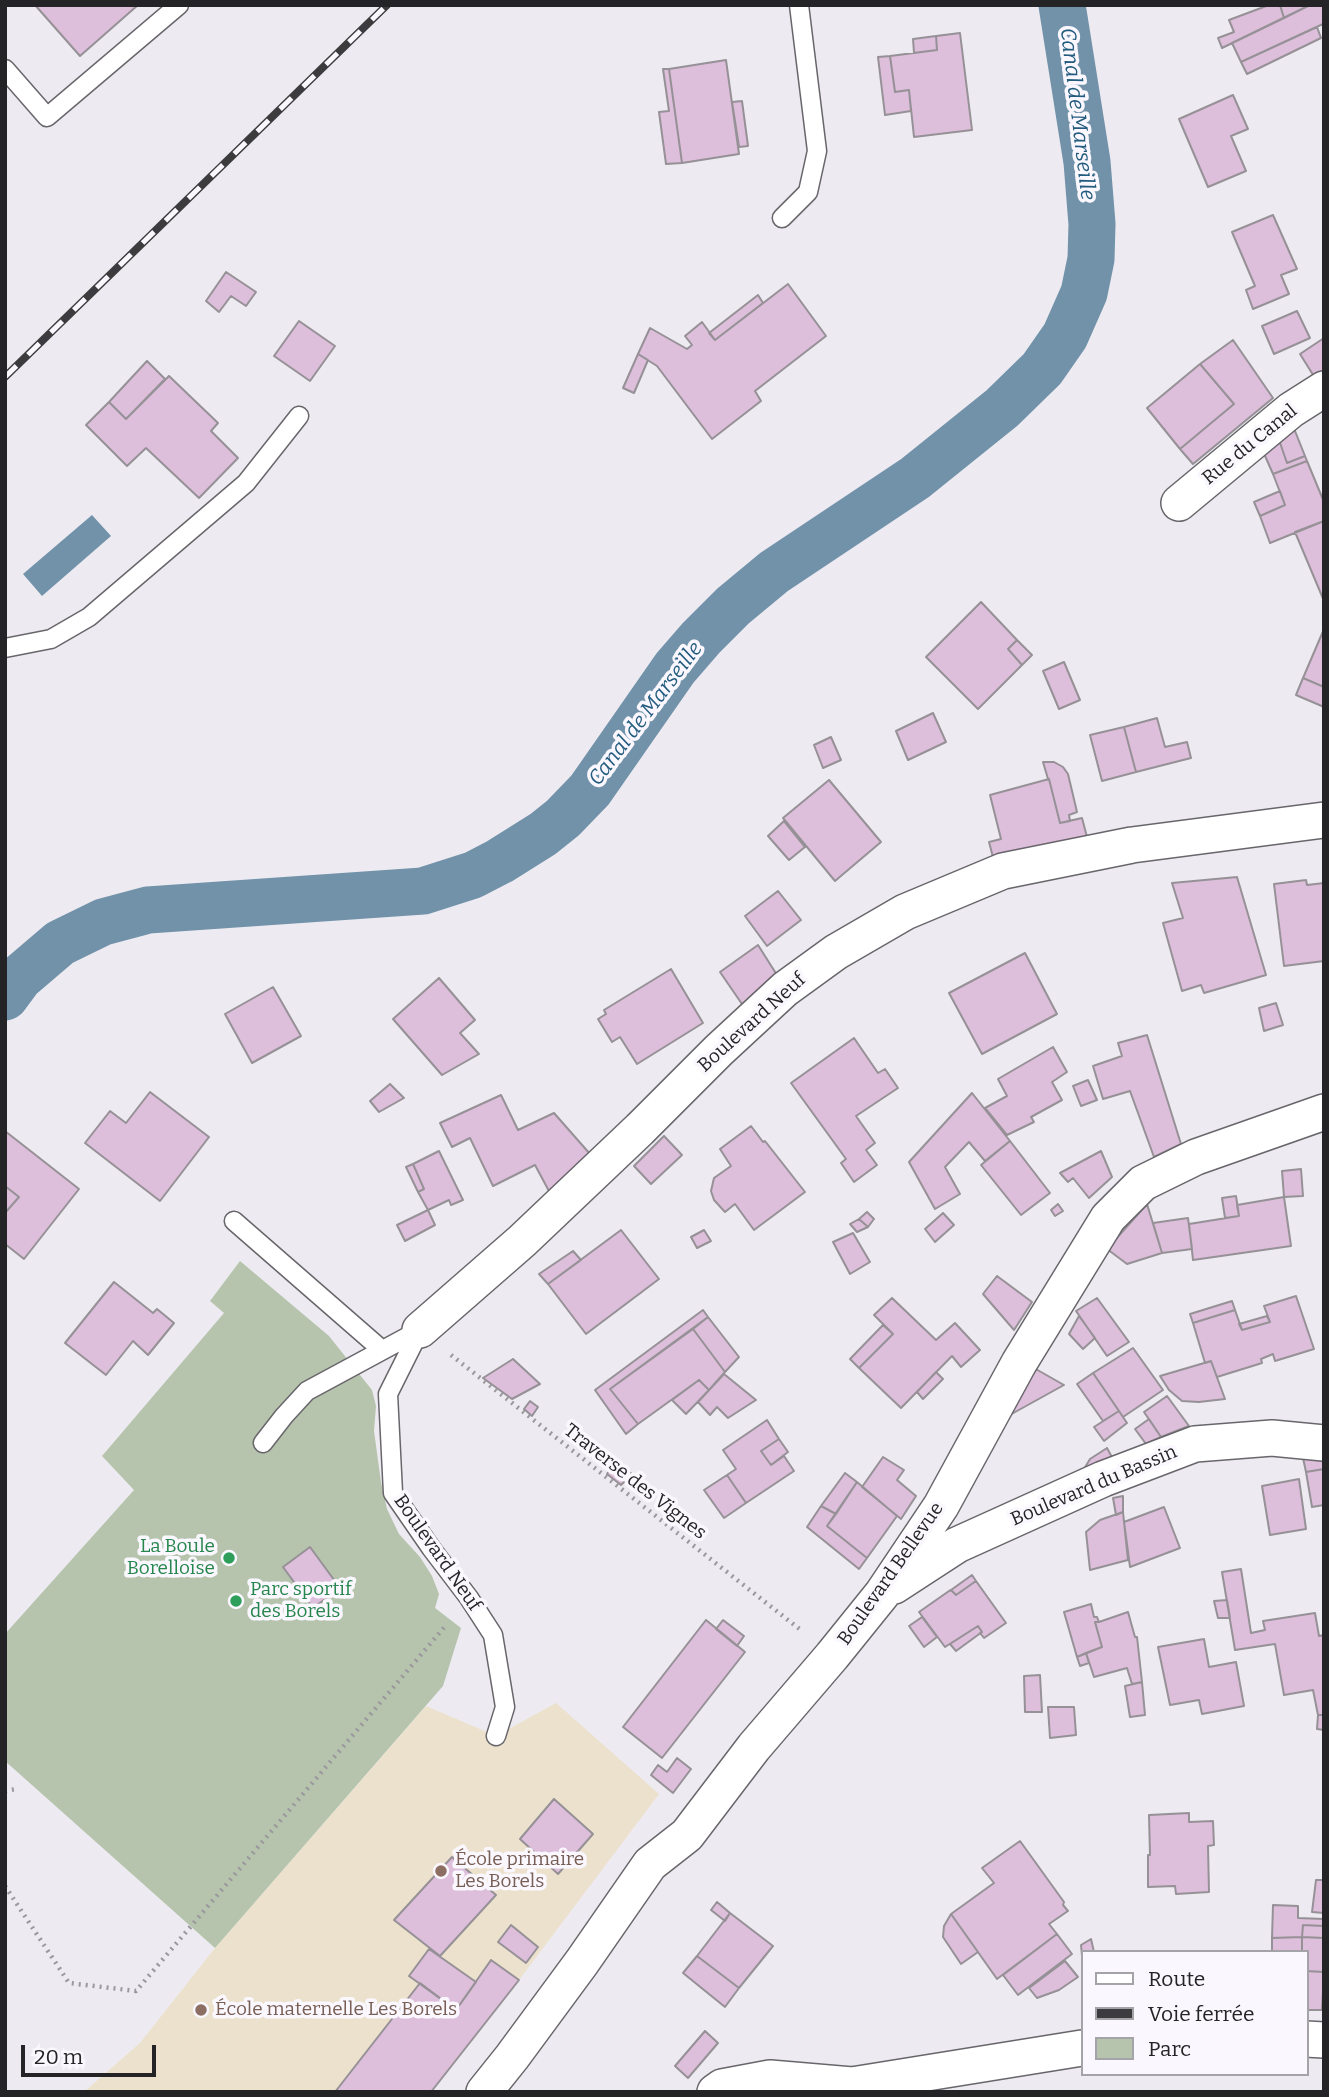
<!DOCTYPE html>
<html>
<head>
<meta charset="utf-8">
<style>
  body { margin:0 }
  #map { position:relative; width:1329px; height:2097px; overflow:hidden; background:#edebf1; font-family:Bitter,serif }
  canvas { display:block }
  .frame { position:absolute; inset:0; border:7px solid #242426; pointer-events:none }
  .legend { position:absolute; left:1081px; top:1950px; width:228px; height:126px; box-sizing:border-box; background:#faf8fe; border:2px solid #a4a3a8; margin:0; padding:9px 12px; list-style:none; font-size:21px; color:#242426 }
  .legend li { display:flex; align-items:center; gap:14px; height:35px }
  .legend b { width:35px; border:2px solid #a4a3a8 }
  .scale { position:absolute; left:21px; top:2045px; width:135px; height:32px; box-sizing:border-box; border:4px solid #242426; border-top:0; padding-left:9px; font-size:21px; line-height:24px; white-space:nowrap; color:#242426; -webkit-text-stroke:5px #faf8fe; paint-order:stroke }
</style>
</head>
<body>
<div id="map">
<canvas width="1329" height="2097"></canvas>
<div class="frame"></div>
<ul class="legend">
<li><b style="height:9px;background:#fff"></b>Route</li>
<li><b style="height:9px;background:#3c3c3e"></b>Voie ferrée</li>
<li><b style="height:19px;background:#b6c4ad"></b>Parc</li>
</ul>
<div class="scale">20 m</div>
</div>
<script>
const ctx = document.querySelector('canvas').getContext('2d');
ctx.lineJoin = 'round';
function fill(path, color) { ctx.fillStyle = color; ctx.fill(path, 'evenodd'); }
const poly = rows => new Path2D(rows.map(r => 'M' + r).join(''));
function strokePath(path, color, width, dash) { ctx.strokeStyle = color; ctx.lineWidth = width; ctx.lineCap = dash ? 'butt' : 'round'; ctx.setLineDash(dash || []); ctx.stroke(path); }
function label(font, color, halo, rows, align = 'center') {
  ctx.font = font + ' Bitter,serif'; ctx.lineWidth = 7; ctx.setLineDash([]); ctx.textBaseline = 'middle'; ctx.strokeStyle = halo; ctx.fillStyle = color; for (const [text, x, y, turn = 0] of rows) {
    ctx.save(); ctx.translate(x, y); ctx.rotate((+turn || 0) * Math.PI / 180); ctx.textAlign = isNaN(turn) ? turn : align; if (halo) ctx.strokeText(text, 0, 0); ctx.fillText(text, 0, 0); ctx.restore();
  }
}
fill(poly([
  [556,1703,659,1794,519,1980,431,2092,84,2092,140,2043,215,1948,426,1706,496,1736]
]), '#ece1cc');
fill(poly([
  [240,1261,329,1336,372,1390,376,1406,374,1431,381,1482,387,1509,399,1534,420,1557,432,1576,439,1594,435,1608,461,1628,443,1686,215,1948,5,1761,5,1634,134,1490,102,1456,224,1313,210,1301]
]), '#b6c4ad');
fill(poly([
  [92,515,111,536,42,596,23,574]
]), '#7192a9');
strokePath(poly([
  [5,997,19,978,60,943,103,922,148,910,423,891,473,875,500,861,543,834,563,818,590,790,675,668,701,638,733,606,774,572,915,478,1002,408,1042,369,1065,336,1084,293,1091,259,1092,224,1087,162,1062,5]
]), '#7192a9', 47);
const building = poly([
  [35,5,138,5,80,56,35,5],
  [1269,5,1280,5,1284,18,1222,48,1218,38,1234,32,1229,20,1269,5],
  [1280,5,1310,5,1284,18,1280,5],
  [1310,5,1324,5,1324,27,1323,24,1241,62,1232,43,1310,5],
  [1317,27,1321,38,1247,74,1241,62,1317,27],
  [960,33,972,130,914,137,909,90,895,92,890,56,937,50,936,36,960,33],
  [936,36,937,50,914,53,913,39,936,36],
  [890,56,895,92,909,90,911,111,885,115,878,57,890,56],
  [726,60,739,154,682,163,669,69,726,60],
  [663,69,669,69,682,163,666,164,659,112,669,111,663,69],
  [1233,95,1248,129,1231,136,1246,171,1208,187,1179,119,1233,95],
  [742,101,748,146,739,147,732,102,742,101],
  [1273,215,1297,269,1281,275,1289,294,1253,309,1246,290,1255,286,1232,232,1273,215],
  [226,272,256,292,246,306,231,296,219,312,206,301,226,272],
  [788,284,826,336,755,391,761,401,712,439,657,366,638,354,650,328,687,349,692,345,685,336,702,322,715,340,788,284],
  [758,295,763,303,715,340,709,333,758,295],
  [1297,311,1310,338,1274,354,1262,326,1297,311],
  [299,321,335,346,310,381,274,356,299,321],
  [1324,338,1324,373,1315,378,1300,354,1324,338],
  [1233,340,1273,398,1193,464,1180,449,1234,404,1200,364,1233,340],
  [638,354,648,360,634,393,623,388,638,354],
  [147,361,165,379,126,419,109,402,147,361],
  [1200,364,1234,404,1180,449,1147,408,1200,364],
  [169,376,218,423,211,431,238,458,199,498,146,448,127,466,86,425,109,402,126,419,169,376],
  [1293,426,1305,456,1287,463,1278,437,1293,426],
  [1278,437,1287,463,1305,456,1307,461,1273,474,1262,449,1278,437],
  [1307,461,1324,502,1324,521,1270,543,1260,516,1285,505,1273,474,1307,461],
  [1280,491,1285,505,1260,516,1254,502,1280,491],
  [1324,521,1324,601,1295,532,1324,521],
  [981,602,1017,640,1008,649,1022,665,978,709,926,657,981,602],
  [1324,629,1324,687,1303,678,1324,629],
  [1017,640,1032,655,1022,665,1008,649,1017,640],
  [1064,662,1080,700,1059,709,1043,671,1064,662],
  [1303,678,1324,687,1324,707,1296,695,1303,678],
  [933,713,946,742,908,760,896,731,933,713],
  [1157,718,1165,747,1187,742,1191,758,1136,772,1124,727,1157,718],
  [1124,727,1136,772,1102,781,1090,735,1124,727],
  [831,737,841,760,823,768,814,745,831,737],
  [1043,762,1054,762,1063,767,1068,774,1077,812,1069,815,1070,821,1060,823,1049,779,1048,779,1043,762],
  [1049,779,1060,823,1082,818,1087,837,994,861,989,842,1001,839,990,795,1049,779],
  [829,780,881,842,835,881,783,818,829,780],
  [784,821,805,847,789,860,768,836,784,821],
  [1237,877,1266,975,1204,993,1201,985,1182,991,1163,923,1183,918,1172,883,1237,877],
  [1306,880,1307,885,1324,883,1324,961,1284,966,1274,884,1306,880],
  [778,891,801,920,767,946,745,916,778,891],
  [758,945,777,975,744,1007,720,972,758,945],
  [1025,953,1057,1014,982,1054,949,993,1025,953],
  [671,969,703,1023,637,1064,620,1037,612,1042,598,1019,606,1014,604,1010,671,969],
  [439,978,475,1020,460,1033,479,1054,442,1075,393,1019,439,978],
  [273,987,301,1036,252,1063,225,1014,273,987],
  [1276,1003,1283,1025,1264,1031,1259,1008,1276,1003],
  [1147,1035,1181,1144,1154,1157,1130,1091,1103,1099,1093,1066,1122,1056,1118,1043,1147,1035],
  [854,1038,878,1073,885,1069,898,1088,856,1116,875,1143,866,1150,877,1165,854,1182,841,1163,846,1159,791,1083,854,1038],
  [1053,1047,1067,1072,1052,1082,1062,1100,1031,1117,1034,1122,1007,1135,985,1108,1007,1096,998,1079,1053,1047],
  [1088,1080,1097,1100,1081,1106,1073,1086,1088,1080],
  [390,1084,404,1098,379,1112,370,1101,390,1084],
  [150,1092,209,1137,160,1201,85,1143,110,1111,126,1123,150,1092],
  [972,1093,1010,1141,985,1161,969,1142,945,1167,960,1194,935,1209,909,1162,972,1093],
  [501,1095,518,1130,554,1113,590,1154,550,1193,535,1165,493,1186,470,1138,452,1147,440,1123,501,1095],
  [751,1126,763,1142,765,1141,805,1192,754,1230,735,1204,725,1212,714,1200,711,1191,714,1178,731,1166,720,1149,751,1126],
  [5,1131,79,1189,24,1259,5,1244,5,1213,19,1197,5,1186,5,1131],
  [664,1136,682,1155,651,1184,634,1166,664,1136],
  [1010,1141,1050,1193,1021,1215,981,1165,1010,1141],
  [439,1151,463,1200,451,1205,449,1200,428,1210,418,1192,424,1189,413,1164,439,1151],
  [1101,1151,1112,1177,1089,1198,1073,1178,1068,1182,1060,1173,1101,1151],
  [413,1164,424,1189,418,1192,406,1167,413,1164],
  [1301,1169,1303,1196,1284,1197,1282,1171,1301,1169],
  [5,1186,19,1197,5,1213,5,1186],
  [1236,1196,1239,1216,1225,1218,1222,1198,1236,1196],
  [1284,1197,1291,1246,1193,1260,1189,1224,1239,1216,1237,1205,1284,1197],
  [1058,1204,1063,1211,1055,1216,1051,1210,1058,1204],
  [1147,1204,1162,1253,1127,1264,1107,1249,1147,1204],
  [428,1210,435,1225,405,1241,397,1225,428,1210],
  [867,1212,874,1219,868,1227,859,1219,867,1212],
  [943,1213,954,1225,935,1242,925,1229,943,1213],
  [1188,1218,1192,1249,1162,1253,1153,1223,1188,1218],
  [859,1219,868,1227,857,1232,850,1224,859,1219],
  [621,1230,659,1279,586,1334,548,1284,621,1230],
  [704,1230,711,1241,697,1248,691,1237,704,1230],
  [853,1233,870,1262,850,1274,833,1242,853,1233],
  [573,1251,581,1260,548,1284,539,1274,573,1251],
  [997,1276,1032,1302,1014,1330,983,1294,997,1276],
  [114,1282,153,1313,157,1309,174,1323,148,1355,133,1341,106,1375,65,1343,114,1282],
  [1296,1296,1314,1349,1275,1361,1273,1354,1261,1359,1262,1363,1217,1377,1211,1361,1205,1363,1193,1323,1235,1310,1242,1330,1270,1322,1264,1306,1296,1296],
  [892,1298,936,1340,955,1323,980,1350,961,1367,952,1356,901,1408,859,1368,893,1334,874,1315,892,1298],
  [1097,1298,1129,1342,1107,1356,1076,1311,1097,1298],
  [1232,1301,1235,1310,1193,1323,1190,1314,1232,1301],
  [703,1310,708,1317,610,1389,638,1424,626,1434,595,1390,703,1310],
  [1079,1316,1095,1338,1083,1349,1069,1334,1079,1316],
  [1267,1316,1270,1322,1242,1330,1239,1324,1267,1316],
  [708,1317,739,1357,725,1372,693,1329,708,1317],
  [883,1325,893,1334,859,1368,850,1359,883,1325],
  [693,1329,725,1372,709,1390,699,1380,638,1424,610,1389,693,1329],
  [1133,1348,1163,1390,1123,1417,1093,1373,1133,1348],
  [513,1359,540,1384,512,1399,483,1378,513,1359],
  [1211,1361,1225,1399,1199,1402,1182,1401,1169,1390,1160,1376,1211,1361],
  [1034,1368,1064,1385,1008,1416,1034,1368],
  [936,1372,943,1379,923,1399,917,1392,936,1372],
  [1093,1373,1119,1411,1103,1421,1077,1384,1093,1373],
  [724,1374,756,1400,728,1418,717,1407,710,1415,698,1402,724,1374],
  [699,1380,709,1390,686,1414,672,1400,699,1380],
  [1167,1396,1189,1426,1161,1437,1144,1412,1167,1396],
  [530,1401,538,1407,532,1416,524,1409,530,1401],
  [1119,1411,1127,1423,1104,1441,1094,1427,1119,1411],
  [1149,1419,1161,1437,1146,1444,1135,1429,1149,1419],
  [767,1420,779,1439,761,1451,771,1465,784,1456,794,1471,746,1503,727,1475,736,1469,723,1450,767,1420],
  [779,1439,788,1452,771,1465,761,1451,779,1439],
  [1107,1448,1114,1461,1081,1474,1090,1459,1107,1448],
  [883,1457,904,1470,897,1480,916,1496,901,1519,862,1487,883,1457],
  [1303,1458,1324,1461,1324,1469,1306,1472,1303,1458],
  [615,1462,632,1474,621,1485,607,1474,615,1462],
  [1324,1469,1324,1505,1312,1507,1306,1472,1324,1469],
  [845,1473,857,1482,836,1514,821,1506,845,1473],
  [727,1475,746,1503,724,1518,704,1490,727,1475],
  [1299,1479,1306,1529,1270,1535,1262,1486,1299,1479],
  [857,1482,897,1516,867,1558,827,1526,857,1482],
  [1123,1496,1123,1512,1116,1515,1113,1498,1123,1496],
  [821,1506,836,1514,827,1526,867,1558,859,1569,807,1527,821,1506],
  [1164,1507,1180,1548,1130,1567,1124,1522,1164,1507],
  [1123,1512,1128,1560,1090,1570,1086,1532,1100,1520,1123,1512],
  [310,1547,340,1588,313,1608,283,1567,310,1547],
  [1241,1569,1251,1633,1265,1630,1263,1621,1315,1613,1319,1636,1324,1635,1324,1715,1318,1715,1313,1690,1284,1695,1275,1644,1235,1650,1222,1572,1241,1569],
  [972,1575,976,1581,956,1595,951,1590,972,1575],
  [976,1581,1006,1623,984,1638,980,1633,982,1632,978,1626,945,1647,919,1612,949,1591,951,1590,956,1595,976,1581],
  [1227,1600,1230,1618,1218,1618,1214,1601,1227,1600],
  [1091,1604,1094,1617,1097,1617,1099,1622,1095,1622,1102,1647,1077,1657,1064,1612,1091,1604],
  [1128,1612,1135,1637,1137,1637,1142,1682,1132,1684,1127,1668,1094,1677,1086,1653,1102,1647,1095,1622,1099,1622,1128,1612],
  [922,1617,937,1637,924,1647,909,1626,922,1617],
  [706,1620,745,1652,662,1758,623,1727,706,1620],
  [723,1620,744,1636,737,1646,716,1629,723,1620],
  [978,1626,982,1632,956,1651,950,1644,978,1626],
  [1204,1639,1209,1667,1236,1662,1244,1706,1202,1714,1199,1700,1170,1705,1158,1647,1204,1639],
  [1086,1653,1089,1663,1080,1666,1077,1657,1086,1653],
  [1040,1675,1042,1712,1025,1712,1024,1676,1040,1675],
  [1142,1682,1145,1715,1130,1717,1125,1686,1142,1682],
  [1048,1707,1074,1707,1076,1735,1050,1738,1048,1707],
  [1318,1715,1324,1715,1324,1730,1317,1729,1318,1715],
  [677,1758,691,1769,673,1793,651,1775,658,1765,667,1772,677,1758],
  [554,1799,593,1834,558,1874,520,1839,554,1799],
  [1189,1813,1189,1822,1213,1821,1214,1845,1208,1846,1209,1892,1176,1894,1175,1886,1148,1887,1148,1855,1150,1855,1149,1815,1189,1813],
  [1020,1841,1064,1902,1063,1905,1068,1911,1049,1924,1057,1934,997,1979,951,1914,994,1883,982,1868,1020,1841],
  [452,1857,496,1895,440,1956,394,1920,452,1857],
  [1316,1880,1324,1880,1324,1913,1312,1912,1316,1880],
  [717,1902,730,1913,725,1921,711,1910,717,1902],
  [1273,1905,1298,1906,1298,1918,1324,1919,1324,1926,1303,1925,1302,1937,1272,1938,1273,1905],
  [730,1913,773,1946,739,1988,697,1956,730,1913],
  [951,1914,978,1952,961,1964,943,1937,944,1926,951,1914],
  [511,1925,538,1947,526,1963,498,1942,511,1925],
  [1303,1925,1324,1926,1324,1938,1302,1937,1303,1925],
  [1057,1934,1072,1954,1018,1995,1003,1975,1057,1934],
  [1302,1937,1302,1952,1272,1952,1272,1938,1302,1937],
  [1302,1937,1324,1938,1324,1972,1306,1971,1306,1952,1302,1952,1302,1937],
  [1091,1939,1094,1952,1082,1952,1082,1956,1081,1945,1091,1939],
  [429,1949,476,1982,456,2010,409,1976,429,1949],
  [697,1956,739,1988,725,2007,683,1973,697,1956],
  [491,1960,519,1980,431,2092,335,2092,420,1983,456,2010,491,1960],
  [1065,1961,1078,1977,1059,1990,1037,1998,1029,1988,1065,1961],
  [1306,1971,1324,1972,1322,2010,1306,2010,1306,1971],
  [705,2031,718,2043,688,2078,675,2066,705,2031]
]);
fill(building, '#ddbedb');
strokePath(building, '#969196', 2);
const lane = poly([
  [5,69,47,117,179,5],
  [782,218,808,192,817,151,799,5],
  [5,648,51,639,89,617,246,483,299,416],
  [234,1221,382,1350],
  [420,1330,388,1394,393,1493,431,1548,469,1598,493,1635,505,1707,496,1736],
  [263,1443,284,1416,307,1391,420,1330]
]);
const street = poly([
  [1179,503,1291,410,1324,389],
  [420,1330,522,1241,640,1129,719,1050,785,989,836,952,905,912,1003,871,1132,845,1324,820],
  [894,1586,957,1545,1103,1479,1195,1444,1272,1438,1324,1443],
  [1306,2039,1324,2040],
  [484,2092,512,2057,582,1962,650,1864,687,1835,754,1747,832,1656,882,1594,941,1506,1019,1363,1108,1218,1143,1183,1196,1157,1324,1112],
  [715,2092,722,2087,770,2078,852,2085,1082,2048]
]);
strokePath(lane, '#68666b', 21);
strokePath(street, '#68666b', 38);
strokePath(poly([
  [451,1355,802,1631],
  [5,1791,16,1789],
  [5,1886,69,1983,136,1991,447,1624]
]), '#9a989d', 4.5, [2, 5]);
strokePath(lane, '#fff', 18);
strokePath(street, '#fff', 35);
const rail = poly([
  [5,377,387,5]
]);
strokePath(rail, '#3c3c3e', 8);
strokePath(rail, '#faf8fe', 5, [16]);
for (const [x, y, r, color] of [
  [229,1558,7,"#2e9e5b"],
  [236,1601,7,"#2e9e5b"],
  [441,1871,7,"#8d6e63"],
  [201,2010,7,"#8d6e63"]
]) { const dot = new Path2D(); dot.arc(x, y, r, 0, 2 * Math.PI); ctx.fillStyle = color; ctx.fill(dot); strokePath(dot, '#faf8fe', 2.5); }
label('19px', '#242426', '#faf8fe', [
  ["Rue du Canal",1250,445,-39],
  ["Boulevard Neuf",752,1023,-42],
  ["Traverse des Vignes",635,1482,38],
  ["Boulevard du Bassin",1094,1486,-23],
  ["Boulevard Neuf",437,1553,55],
  ["Boulevard Bellevue",891,1574,-55]
]);
label('19px', '#27864d', '#faf8fe', [
  ["La Boule",215,1547],
  ["Borelloise",215,1569],
  ["Parc sportif",250,1590,"left"],
  ["des Borels",250,1612,"left"]
], 'right');
label('19px', '#785e54', '#faf8fe', [
  ["École primaire",455,1860],
  ["Les Borels",455,1882],
  ["École maternelle Les Borels",215,2010]
], 'left');
label('italic 21px', '#235b7e', '#faf8fe', [
  ["Canal de Marseille",1077,114,83],
  ["Canal de Marseille",646,714,-53]
]);
</script>
</body>
</html>
